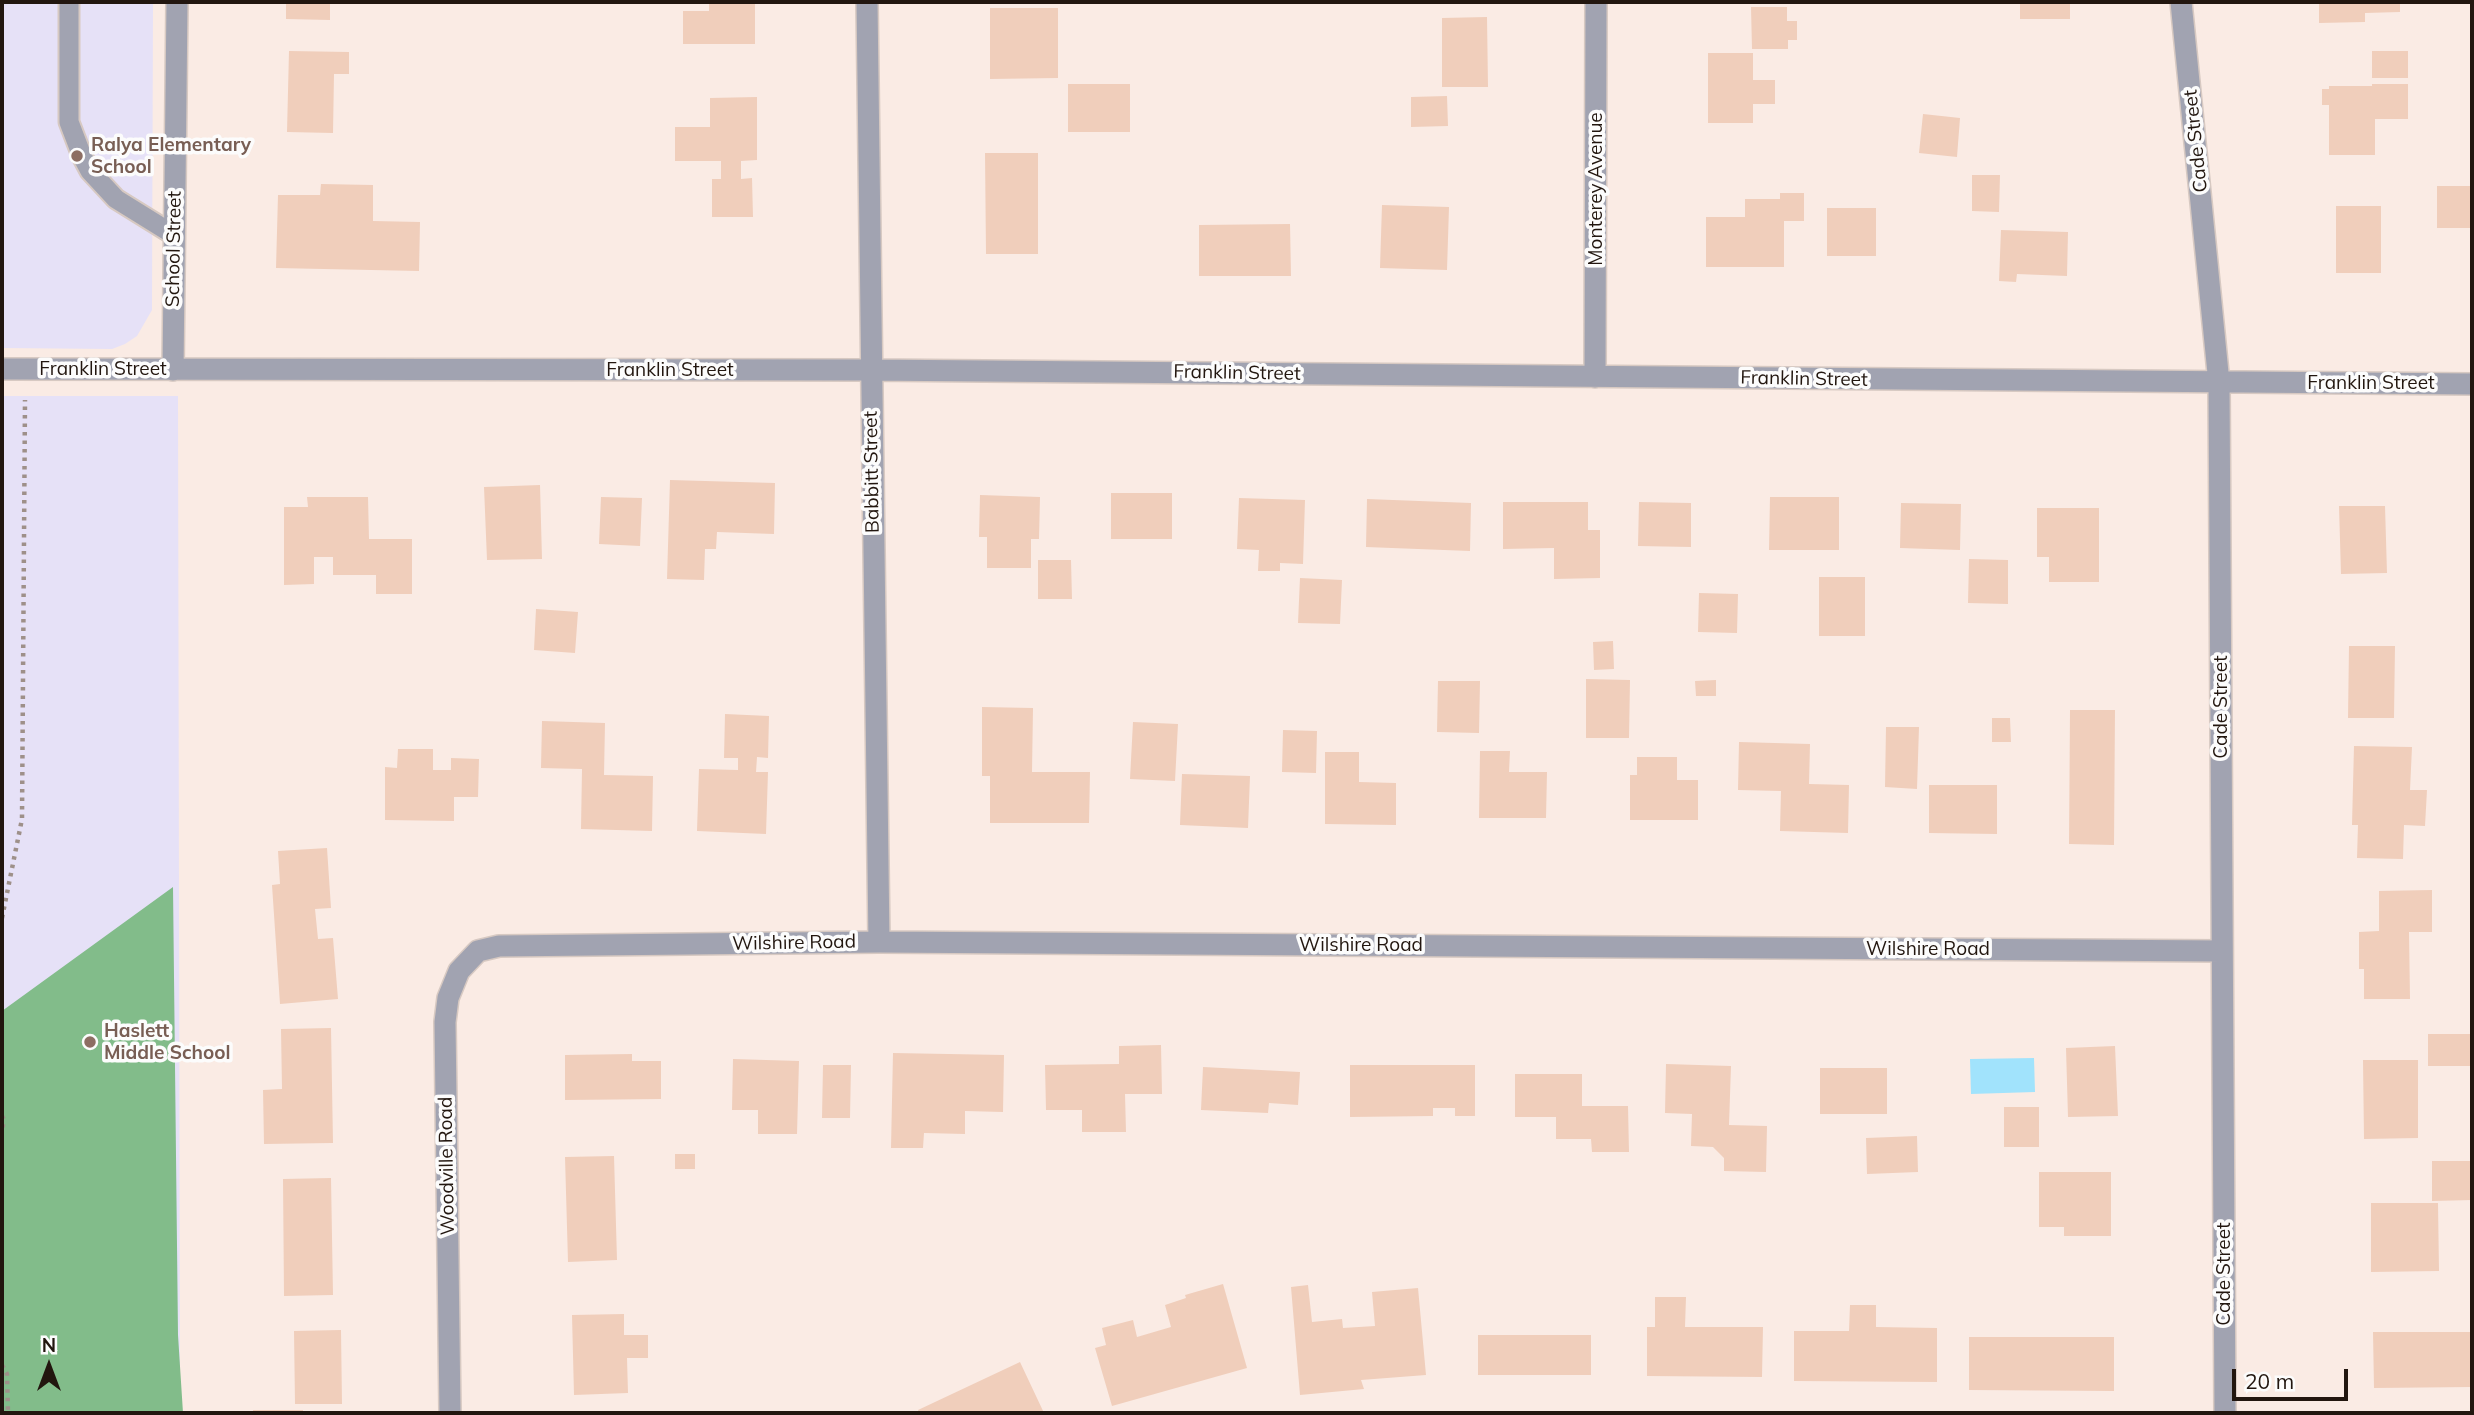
<!DOCTYPE html>
<html>
<head>
<meta charset="utf-8">
<style>
  body { margin:0 }
  #map { position:relative; width:2474px; height:1415px; overflow:hidden; background:#faebe4; font-family:Mulish,sans-serif }
  canvas { display:block }
  .frame { position:absolute; inset:0; border:4px solid #22160f; pointer-events:none }
  .north { position:absolute; left:14px; top:1331px; width:70px; height:70px; -webkit-text-stroke:5px #fcfcfc; paint-order:stroke; rotate:0deg; font-size:19px; font-weight:700; line-height:28px; text-align:center; color:#22160f }
  .north::after { content:''; display:block; margin:auto; width:24px; height:32px; background:#22160f; clip-path:polygon(50% 0,100% 100%,50% 72%,0 100%) }
  .scale { position:absolute; left:2232px; top:1369px; width:116px; height:32px; box-sizing:border-box; border:4px solid #22160f; border-top:0; padding-left:9px; font-size:21px; line-height:24px; white-space:nowrap; color:#22160f; -webkit-text-stroke:5px #fcfcfc; paint-order:stroke }
</style>
</head>
<body>
<div id="map">
<canvas width="2474" height="1415"></canvas>
<div class="frame"></div>
<div class="north">N</div>
<div class="scale">20 m</div>
</div>
<script>
const ctx = document.querySelector('canvas').getContext('2d');
ctx.lineJoin = 'round';
function fill(path, color) { ctx.fillStyle = color; ctx.fill(path, 'evenodd'); }
const poly = rows => new Path2D(rows.map(r => 'M' + r).join(''));
function strokePath(path, color, width, dash) { ctx.strokeStyle = color; ctx.lineWidth = width; ctx.lineCap = dash ? 'butt' : 'round'; ctx.setLineDash(dash || []); ctx.stroke(path); }
function label(font, color, halo, rows, align = 'center') {
  ctx.font = font + ' Mulish,sans-serif'; ctx.lineWidth = 7; ctx.setLineDash([]); ctx.textBaseline = 'middle'; ctx.strokeStyle = halo; ctx.fillStyle = color; for (const [text, x, y, turn = 0] of rows) {
    ctx.save(); ctx.translate(x, y); ctx.rotate((+turn || 0) * Math.PI / 180); ctx.textAlign = isNaN(turn) ? turn : align; if (halo) ctx.strokeText(text, 0, 0); ctx.fillText(text, 0, 0); ctx.restore();
  }
}
fill(poly([
  [2,2,153,2,152,310,137,336,125,344,112,349,2,348],
  [2,396,178,396,180,1413,2,1413]
]), '#e6e1f7');
fill(poly([
  [173,887,178,1335,183,1413,2,1413,2,1011]
]), '#82bc8a');
fill(poly([
  [2034,1058,2035,1092,1971,1094,1970,1059]
]), '#a1e3fc');
fill(poly([
  [286,2,330,2,330,20,286,19],
  [709,2,755,2,755,44,683,44,683,11,709,11],
  [2020,2,2070,2,2070,19,2020,19],
  [2319,2,2400,2,2400,12,2365,13,2365,22,2319,23],
  [1751,7,1787,7,1787,21,1797,21,1797,40,1788,40,1788,49,1752,49],
  [990,8,1058,8,1058,78,990,79],
  [1487,17,1488,87,1442,87,1442,18],
  [289,51,349,52,349,74,334,74,333,133,287,132],
  [2372,51,2408,51,2408,78,2372,78],
  [1708,53,1753,53,1753,80,1775,80,1775,104,1753,104,1753,123,1708,123],
  [1068,84,1130,84,1130,132,1068,132],
  [2372,84,2408,84,2408,119,2375,119,2375,155,2329,155,2329,105,2322,105,2322,89,2329,89,2329,86,2372,86],
  [1447,96,1448,126,1411,127,1411,97],
  [757,97,757,160,741,161,741,179,752,178,753,217,712,217,712,179,721,179,721,161,675,161,675,127,710,127,710,98],
  [1923,114,1960,118,1957,157,1919,153],
  [985,153,1038,153,1038,254,986,254],
  [1972,175,2000,175,1999,212,1972,211],
  [321,184,373,185,373,221,420,222,419,271,276,268,278,195,320,195],
  [2437,186,2472,186,2472,228,2437,228],
  [1780,193,1804,193,1804,221,1784,221,1784,267,1706,267,1706,217,1745,217,1745,199,1780,199],
  [1382,205,1449,207,1447,270,1380,268],
  [2336,206,2381,206,2381,273,2336,273],
  [1827,208,1876,208,1876,256,1827,256],
  [1290,224,1291,276,1199,276,1199,225],
  [2001,230,2068,232,2067,276,2017,274,2016,282,1999,281],
  [670,480,775,483,774,534,717,532,716,549,705,549,704,580,667,579],
  [540,485,542,559,487,560,484,487],
  [1111,493,1172,493,1172,539,1111,539],
  [980,495,1040,497,1039,539,1031,539,1031,568,987,568,987,537,979,537],
  [307,497,368,497,369,539,412,539,412,594,376,594,376,575,333,575,333,557,314,557,314,584,284,585,284,507,308,507],
  [601,497,642,498,640,546,599,544],
  [1770,497,1839,497,1839,550,1769,550],
  [1239,498,1305,500,1303,564,1280,563,1280,571,1258,571,1259,550,1237,549],
  [1367,499,1471,503,1470,551,1366,547],
  [1503,502,1588,502,1588,530,1600,530,1600,578,1554,579,1554,548,1503,549],
  [1639,502,1691,503,1691,547,1638,546],
  [1901,503,1961,504,1960,550,1900,548],
  [2339,506,2385,506,2387,573,2341,574],
  [2037,508,2099,508,2099,582,2049,582,2049,557,2037,557],
  [1969,559,2008,560,2008,604,1968,603],
  [1038,560,1071,560,1072,599,1038,599],
  [1819,577,1865,577,1865,636,1819,636],
  [1300,578,1342,580,1340,624,1298,623],
  [1699,593,1738,594,1737,633,1698,632],
  [536,609,578,612,575,653,534,650],
  [1613,641,1614,669,1594,670,1593,642],
  [2349,646,2395,646,2394,718,2348,718],
  [1586,679,1630,680,1629,738,1586,738],
  [1716,680,1716,696,1696,696,1695,681],
  [1438,681,1480,681,1479,733,1437,732],
  [982,707,1033,708,1032,772,1090,772,1089,823,990,823,990,776,982,776],
  [2070,710,2115,710,2114,845,2069,844],
  [725,714,769,716,768,758,757,757,756,772,768,772,766,834,697,831,699,769,738,770,738,758,724,758],
  [1992,718,2010,718,2011,742,1992,742],
  [542,721,605,723,604,775,653,776,652,831,581,829,582,769,541,768],
  [1133,722,1178,724,1175,781,1130,779],
  [1886,727,1919,727,1917,789,1885,787],
  [1283,730,1317,731,1316,773,1282,772],
  [1739,742,1810,744,1809,784,1849,785,1848,833,1780,831,1781,791,1738,790],
  [2354,746,2412,747,2410,790,2427,790,2425,826,2404,825,2403,859,2357,858,2358,825,2352,825],
  [398,749,433,749,433,770,451,770,451,758,479,759,478,797,454,797,454,821,385,820,385,767,397,768],
  [1480,751,1510,751,1509,772,1547,772,1546,818,1479,818],
  [1325,752,1359,752,1359,782,1396,783,1396,825,1325,824],
  [1637,757,1677,757,1677,780,1698,780,1698,820,1630,820,1630,775,1637,775],
  [1182,774,1250,776,1248,828,1180,825],
  [1929,785,1997,785,1997,834,1929,833],
  [327,848,331,908,315,909,318,939,333,938,338,999,280,1004,272,885,280,884,278,851],
  [2432,890,2432,932,2409,932,2410,999,2364,999,2364,969,2359,969,2359,932,2379,931,2379,891],
  [331,1028,333,1143,264,1144,263,1090,282,1089,281,1029],
  [2428,1034,2472,1034,2472,1066,2428,1066],
  [1161,1045,1162,1094,1125,1094,1126,1132,1082,1132,1082,1110,1046,1110,1045,1065,1119,1064,1119,1046],
  [2115,1046,2118,1116,2068,1117,2066,1048],
  [893,1053,1004,1055,1003,1112,965,1111,965,1134,924,1133,923,1148,891,1148],
  [632,1054,632,1061,661,1061,661,1099,565,1100,565,1055],
  [733,1059,799,1061,797,1134,758,1134,758,1110,732,1110],
  [2363,1060,2418,1060,2418,1138,2364,1139],
  [1666,1064,1731,1066,1729,1125,1767,1126,1766,1172,1724,1171,1724,1158,1713,1147,1691,1146,1692,1114,1665,1113],
  [823,1065,851,1065,850,1118,822,1118],
  [1350,1065,1475,1065,1475,1116,1455,1116,1455,1108,1433,1108,1433,1116,1350,1117],
  [1203,1067,1300,1072,1298,1105,1269,1103,1268,1113,1201,1110],
  [1820,1068,1887,1068,1887,1114,1820,1114],
  [1515,1074,1582,1074,1582,1106,1628,1106,1629,1152,1592,1152,1591,1139,1556,1139,1556,1117,1515,1117],
  [2004,1107,2039,1107,2039,1147,2004,1147],
  [1917,1136,1918,1172,1867,1174,1866,1138],
  [675,1154,695,1154,695,1169,675,1169],
  [614,1156,617,1260,568,1262,565,1157],
  [2432,1161,2472,1161,2472,1200,2432,1201],
  [2039,1172,2111,1172,2111,1236,2064,1236,2064,1227,2039,1227],
  [331,1178,333,1295,284,1296,283,1179],
  [2371,1203,2438,1203,2439,1271,2371,1272],
  [1223,1284,1247,1368,1112,1406,1095,1348,1106,1345,1102,1328,1133,1320,1137,1337,1171,1327,1165,1305,1186,1298,1185,1295],
  [1308,1285,1312,1322,1342,1319,1343,1328,1375,1326,1372,1292,1418,1288,1426,1375,1361,1380,1364,1389,1300,1395,1291,1287],
  [1655,1297,1686,1297,1685,1327,1763,1327,1762,1377,1647,1376,1647,1327,1655,1327],
  [1850,1305,1876,1305,1876,1327,1937,1328,1937,1382,1794,1381,1794,1331,1849,1331],
  [624,1314,624,1335,648,1335,648,1358,627,1358,628,1393,574,1395,572,1315],
  [341,1330,342,1404,295,1404,294,1331],
  [2373,1332,2472,1332,2472,1387,2374,1388],
  [1478,1335,1591,1335,1591,1375,1478,1375],
  [1969,1337,2114,1337,2114,1391,1969,1390],
  [1020,1362,1044,1413,919,1413,918,1410],
  [253,1410,303,1410,303,1413,253,1413]
]), '#f0cebb');
const service = poly([
  [69,2,69,122,82,156,90,171,116,199,174,235]
]);
const minor = poly([
  [867,2,879,942],
  [2181,2,2219,383,2225,1413],
  [2,369,870,370,2472,384],
  [173,370,177,2],
  [1595,377,1596,2],
  [450,1413,445,1022,448,998,459,971,478,951,499,946,879,942,2222,951]
]);
strokePath(service, '#d7c9c2', 23);
strokePath(minor, '#d7c9c2', 24);
strokePath(poly([
  [2,918,22,819,25,400],
  [2,1116,4,1120,2,1130],
  [2,1365,7,1374,8,1413]
]), '#9e9089', 4.5, [3.5, 5]);
strokePath(service, '#a1a3b1', 19);
strokePath(minor, '#a1a3b1', 21);
for (const [x, y, r, color] of [
  [77,156,7,"#8d6e63"],
  [90,1042,7,"#8d6e63"]
]) { const dot = new Path2D(); dot.arc(x, y, r, 0, 2 * Math.PI); ctx.fillStyle = color; ctx.fill(dot); strokePath(dot, '#fcfcfc', 2.5); }
label('19px', '#22160f', '#fcfcfc', [
  ["Cade Street",2196,141,-96],
  ["Monterey Avenue",1596,189,-90],
  ["School Street",174,249,-89],
  ["Franklin Street",103,369],
  ["Franklin Street",670,370],
  ["Franklin Street",1237,373,1],
  ["Franklin Street",1804,379,1],
  ["Franklin Street",2371,383],
  ["Babbitt Street",872,472,-91],
  ["Cade Street",2221,707,-90],
  ["Wilshire Road",794,943,-1],
  ["Wilshire Road",1361,945],
  ["Wilshire Road",1928,949],
  ["Woodville Road",447,1166,-91],
  ["Cade Street",2224,1274,-90]
]);
label('bold 19px', '#785e54', '#fcfcfc', [
  ["Ralya Elementary",91,145],
  ["School",91,167],
  ["Haslett",104,1031],
  ["Middle School",104,1053]
], 'left');
</script>
</body>
</html>
